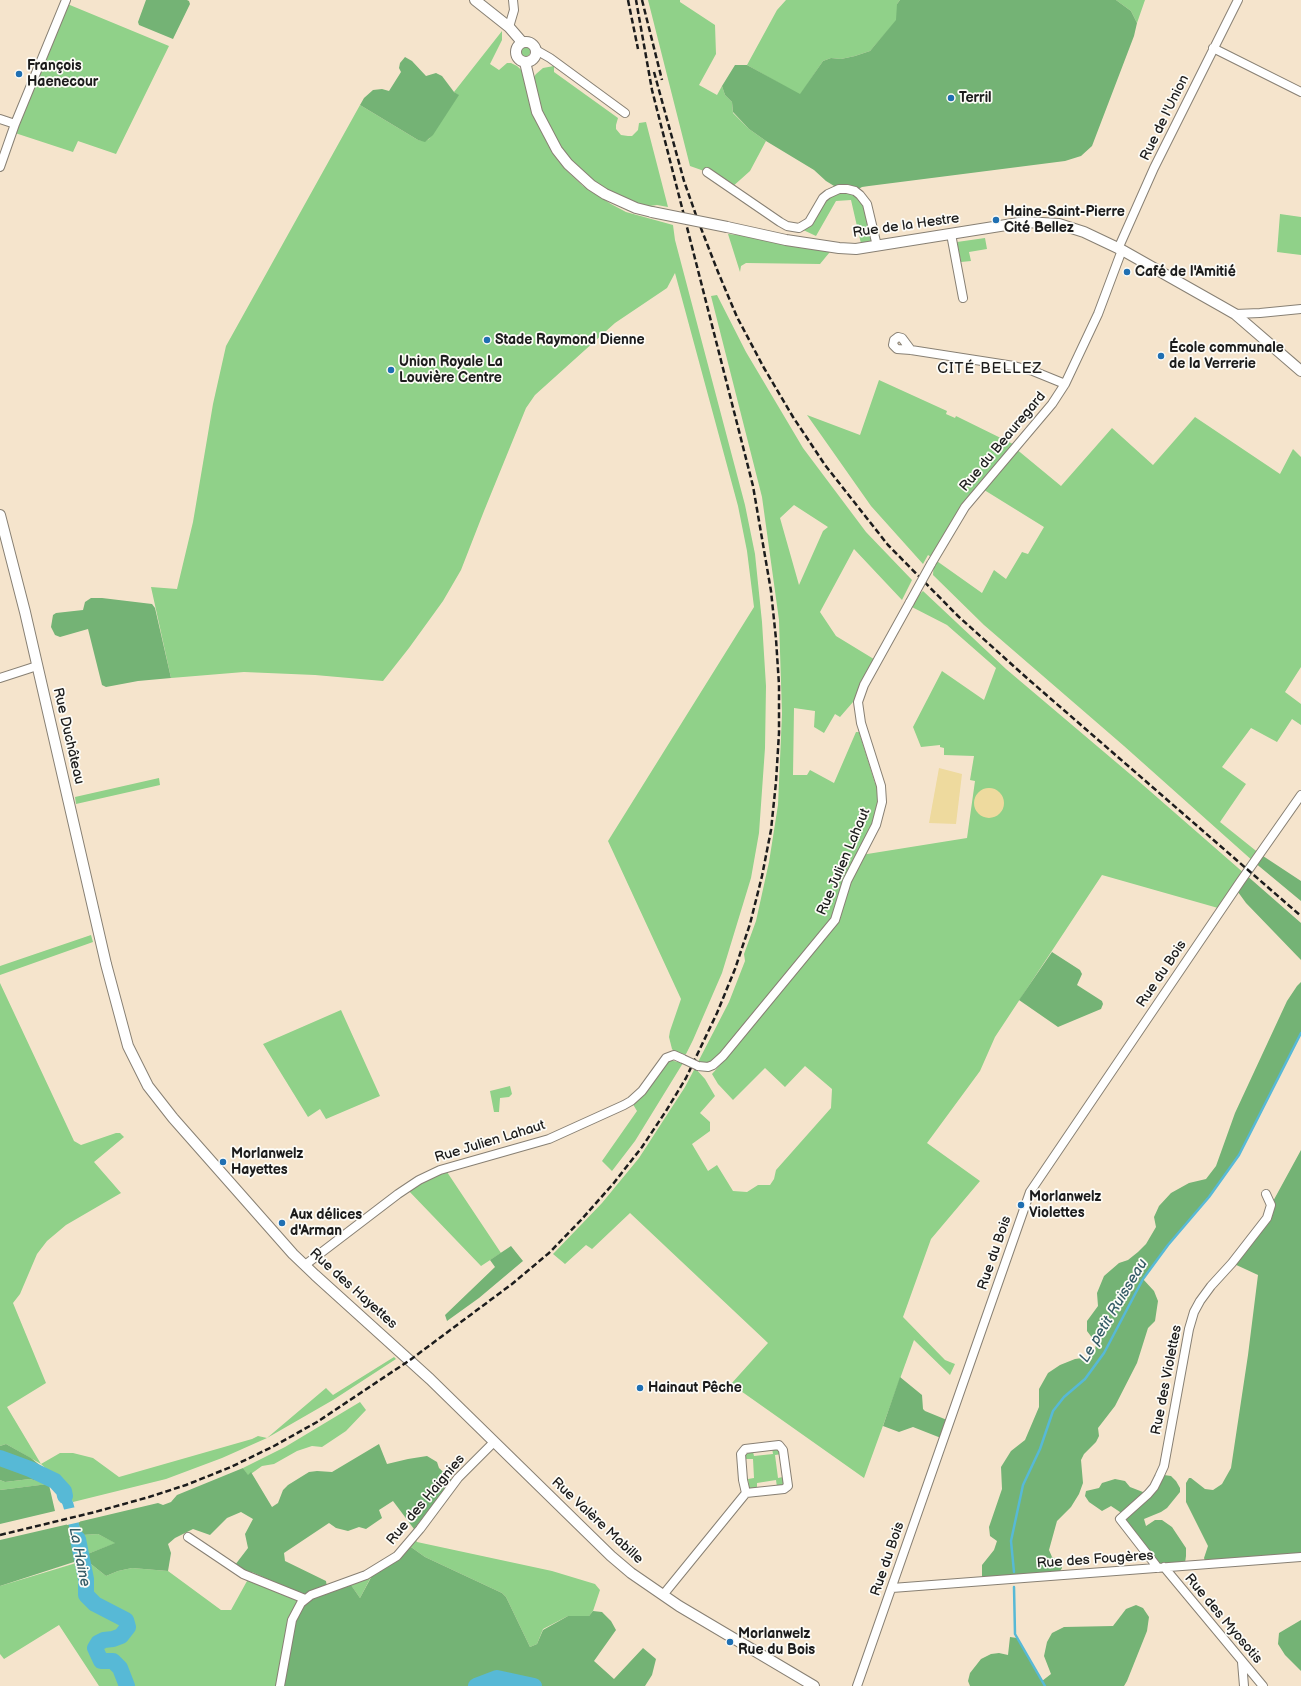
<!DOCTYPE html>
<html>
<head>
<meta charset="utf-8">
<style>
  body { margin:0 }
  canvas { display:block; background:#f5e4cc }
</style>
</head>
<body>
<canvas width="1301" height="1686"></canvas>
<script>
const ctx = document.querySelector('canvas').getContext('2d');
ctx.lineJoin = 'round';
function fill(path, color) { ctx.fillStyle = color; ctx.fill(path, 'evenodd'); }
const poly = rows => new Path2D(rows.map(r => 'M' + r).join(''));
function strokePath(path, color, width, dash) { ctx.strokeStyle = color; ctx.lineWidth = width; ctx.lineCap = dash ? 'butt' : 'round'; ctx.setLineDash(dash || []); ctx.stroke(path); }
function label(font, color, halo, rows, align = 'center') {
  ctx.font = font + ' "Balsamiq Sans",sans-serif'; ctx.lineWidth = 3.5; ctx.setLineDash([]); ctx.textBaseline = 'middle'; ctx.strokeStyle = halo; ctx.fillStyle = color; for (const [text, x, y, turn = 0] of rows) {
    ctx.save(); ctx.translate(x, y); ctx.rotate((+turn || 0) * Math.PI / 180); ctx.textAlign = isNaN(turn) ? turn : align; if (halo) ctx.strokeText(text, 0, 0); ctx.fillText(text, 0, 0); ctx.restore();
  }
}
fill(poly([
  [648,0,680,0,680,2,715,25,716,54,699,85,717,95,722,86,725,95,732,102,733,113,749,129,766,141,750,171,731,188,707,172,690,166],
  [786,0,900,0,897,4,897,20,870,51,855,56,841,59,831,58,823,61,800,95,747,65,777,10],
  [1116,0,1145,0,1137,23,1131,11],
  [65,3,169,46,116,154,78,141,73,152,12,132],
  [502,31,502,40,490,64,499,70,507,63,511,63,517,66,532,80,536,74,543,68,554,66,554,72,618,118,616,125,616,129,621,135,628,136,632,136,638,130,639,123,646,122,668,207,657,205,636,208,605,194,557,150,553,154,564,168,583,186,611,204,626,212,673,225,675,240,745,505,755,554,762,622,766,686,765,748,759,833,751,878,722,973,693,1040,686,1054,679,1057,672,1049,669,1037,670,1031,681,999,608,841,754,607,747,551,738,506,675,273,667,288,615,323,535,395,526,408,484,511,461,570,443,601,409,648,383,681,315,675,244,672,171,678,151,587,177,589,193,522,213,404,226,346,360,105,418,140,425,141,429,139,458,95,454,92],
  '519.5 51a5.5 5.5 0 1 1 11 0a5.5 5.5 0 1 1-11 0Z',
  [833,191,860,195,877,246,862,248,851,200,836,201,816,236,799,228],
  [1280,214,1301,217,1301,255,1277,252],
  [728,234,786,240,834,247,820,264,746,263,741,266,740,272],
  [985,238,987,249,969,252,971,261,961,262,957,242],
  [717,295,746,352,803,448,866,532,912,580,902,600,854,549,820,612,836,636,877,661,858,702,853,702,840,717,835,714,824,733,814,727,815,711,794,708,793,775,807,775,810,770,834,783,856,732,859,732,875,783,881,786,882,802,861,855,967,838,975,781,970,780,974,756,944,755,944,748,940,747,940,745,921,747,913,727,942,671,984,700,996,668,947,625,908,605,923,591,1006,669,1143,785,1245,874,1218,908,1102,875,995,1037,980,1071,927,1143,980,1181,931,1239,903,1317,945,1360,955,1364,950,1375,914,1340,864,1478,731,1384,768,1343,630,1213,592,1249,586,1245,565,1264,553,1254,602,1203,639,1158,685,1087,695,1068,705,1079,715,1096,700,1113,710,1122,710,1131,692,1144,708,1171,717,1165,733,1191,747,1192,758,1185,770,1185,774,1179,776,1170,831,1108,832,1089,805,1066,785,1087,765,1068,733,1100,718,1084,712,1074,720,1065,722,1057,710,1064,698,1062,729,1002,745,961,744,954,756,921,769,862,778,805,782,714,779,620,762,497,711,296],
  [794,505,828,527,823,531,799,585,780,518],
  [879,380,947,411,946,414,955,418,956,416,1017,446,1015,448,1061,486,1112,428,1153,465,1195,417,1280,474,1293,449,1301,457,1301,667,1285,692,1301,704,1301,725,1292,719,1277,742,1251,728,1222,767,1246,784,1220,822,1260,854,1254,862,1124,746,984,625,933,575,934,559,928,555,923,564,871,506,807,415,860,435],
  [981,488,1044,527,1028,554,1022,552,1006,579,994,570,982,593,934,559],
  [159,778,160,785,76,804,75,797],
  [91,935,93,942,0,975,0,966],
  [0,983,74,1141,81,1145,116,1133,120,1133,124,1137,94,1162,121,1193,66,1225,47,1241,37,1254,20,1294,13,1303,46,1383,7,1407,41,1464,60,1453,73,1453,93,1458,119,1477,252,1439,258,1436,267,1438,326,1388,333,1395,394,1357,396,1359,333,1400,267,1438,222,1458,166,1479,73,1502,63,1484,41,1464,6,1444,0,1446],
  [341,1010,380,1096,326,1119,320,1109,308,1117,263,1044],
  [669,1060,683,1063,635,1141,612,1171,602,1161,637,1111,631,1101],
  [510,1086,512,1094,509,1097,500,1098,499,1112,494,1112,490,1091],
  [445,1169,501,1253,481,1266,406,1188],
  [360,1402,366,1410,346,1431,322,1447,312,1446,297,1451,274,1464,262,1466,248,1476,243,1468,285,1447],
  [778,1447,782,1454,775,1455,778,1478,783,1477,783,1486,777,1487,776,1480,757,1483,757,1488,751,1489,749,1487,748,1479,754,1478,753,1459,746,1459,745,1454,753,1452,754,1456,773,1454,772,1448],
  [30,1479,49,1484,0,1490,0,1480,5,1482],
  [98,1534,116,1543,85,1555,82,1535],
  [415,1539,417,1542,552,1571,595,1584,600,1590,593,1611,589,1616,568,1616,543,1629,537,1644,530,1647,506,1597,502,1593,425,1557,411,1547,406,1549],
  [86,1560,106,1576,118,1571,132,1568,168,1571,221,1610,231,1610,252,1572,305,1596,278,1686,99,1686,59,1625,4,1659,0,1654,0,1586],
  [372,1575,360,1598,351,1585]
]), '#90d189');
fill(poly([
  [146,0,187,0,189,1,190,4,173,39,139,25,138,22],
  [900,0,1116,0,1131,11,1137,23,1134,36,1092,146,1081,156,1065,161,869,186,862,187,855,191,839,189,826,181,814,170,766,141,749,129,733,112,732,102,725,95,722,86,735,65,747,65,800,94,823,61,831,58,841,59,855,56,870,51,896,20,897,4],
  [405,57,412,61,426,76,436,73,442,76,454,92,459,95,433,135,425,142,418,140,360,105,364,98,373,90,382,89,389,91,401,72,399,68,400,63],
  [91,598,102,598,152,604,155,608,171,678,138,681,106,687,102,685,88,629,60,637,55,635,51,627,53,615,56,613,83,610,85,602],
  [1260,854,1301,881,1301,901,1254,862],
  [1245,874,1301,923,1301,960,1246,903,1238,892],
  [1052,952,1080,970,1082,974,1077,985,1102,1001,1103,1004,1101,1009,1058,1027,1019,1000],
  [1301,982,1301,1033,1239,1155,1209,1197,1168,1245,1143,1279,1154,1291,1158,1301,1155,1321,1148,1328,1137,1363,1115,1406,1098,1428,1099,1436,1096,1442,1084,1454,1081,1460,1083,1483,1079,1494,1071,1507,1057,1521,1049,1550,1052,1557,1058,1560,1062,1564,1062,1568,1059,1573,984,1581,982,1576,982,1565,994,1550,997,1541,990,1536,989,1527,1002,1489,1001,1467,1011,1451,1025,1440,1039,1407,1039,1389,1048,1373,1060,1365,1075,1359,1089,1357,1095,1350,1096,1343,1087,1331,1087,1321,1098,1306,1097,1293,1104,1276,1119,1263,1128,1260,1138,1252,1146,1244,1156,1227,1154,1217,1159,1206,1171,1193,1189,1183,1206,1179,1216,1166,1235,1113,1287,1001,1297,986],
  [1301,1150,1301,1557,1205,1561,1204,1558,1208,1546,1186,1502,1186,1483,1189,1478,1191,1478,1205,1489,1213,1490,1222,1484,1231,1468,1248,1355,1258,1275,1232,1263,1271,1205],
  [511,1246,523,1261,479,1298,447,1321,445,1315,495,1267,490,1260],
  [900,1377,922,1395,923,1409,925,1411,947,1420,941,1438,913,1427,899,1432,883,1426],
  [6,1444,31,1458,54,1477,49,1485,55,1511,0,1524,0,1490,48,1484,30,1479,5,1482,0,1480,0,1446],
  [379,1444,387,1464,408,1459,427,1456,437,1462,439,1468,452,1480,414,1529,393,1501,379,1510,382,1518,366,1529,359,1527,348,1531,336,1528,329,1523,284,1553,285,1561,326,1581,327,1587,305,1596,252,1572,245,1572,235,1565,248,1548,245,1534,253,1519,241,1512,227,1518,210,1535,193,1529,175,1538,168,1544,171,1553,168,1571,132,1568,118,1571,106,1576,86,1560,85,1555,115,1543,98,1534,82,1535,78,1522,158,1503,163,1505,171,1502,177,1495,243,1468,248,1475,251,1472,272,1507,278,1503,283,1490,288,1485,309,1472,317,1471,332,1472],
  [1164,1475,1171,1476,1176,1481,1180,1488,1180,1492,1167,1508,1161,1512,1144,1519,1146,1526,1155,1520,1162,1520,1172,1527,1186,1548,1186,1556,1185,1563,1158,1568,1126,1527,1127,1513,1120,1512,1111,1506,1102,1511,1089,1502,1085,1496,1086,1491,1099,1488,1102,1483,1115,1479,1125,1481,1130,1487,1148,1494,1159,1477],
  [69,1524,77,1561,0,1586,0,1540],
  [411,1547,425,1557,502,1593,506,1597,530,1647,537,1644,543,1630,568,1616,589,1616,593,1611,602,1612,611,1621,616,1630,594,1661,614,1679,643,1648,656,1659,652,1675,645,1686,281,1686,292,1620,301,1603,349,1582,360,1598,375,1570,406,1549],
  [1136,1605,1143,1608,1149,1617,1147,1631,1127,1681,1124,1686,970,1686,968,1681,970,1673,981,1659,991,1654,999,1653,1008,1655,1010,1637,1017,1638,1042,1681,1051,1674,1044,1656,1047,1642,1052,1633,1064,1627,1113,1626,1126,1609],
  [1301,1620,1301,1671,1285,1655,1278,1644,1279,1633]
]), '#74b375');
fill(poly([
  [939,768,962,774,956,824,929,823],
  '974 803a15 15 0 1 1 30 0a15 15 0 1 1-30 0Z'
]), '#eeda9e');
fill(poly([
  [54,1477,63,1484,73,1502,82,1535,86,1560,77,1561,73,1540,63,1506,58,1492,49,1484]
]), '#57b9d6');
fill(poly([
  [76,1507,80,1522,67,1525,62,1510]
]), '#f5e4cc');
strokePath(poly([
  [1014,1572,1011,1541,1023,1485,1040,1449,1053,1411,1064,1397,1085,1379,1104,1353,1143,1279,1168,1245,1209,1197,1239,1155,1301,1033],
  [1014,1587,1015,1634,1045,1686]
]), '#57b9d6', 2.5);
strokePath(poly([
  [0,1458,30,1469,55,1481,64,1491,65,1496],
  [78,1539,86,1579,86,1595,95,1604,126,1620,128,1627,121,1636,113,1639,104,1640,98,1643,95,1648,101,1661,113,1661,120,1668,127,1686],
  [476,1686,497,1678,534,1686]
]), '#57b9d6', 16);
const minor = poly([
  [509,27,514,10,513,0],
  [1213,48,1301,92],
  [536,50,550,58,625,113],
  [0,119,15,124],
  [0,167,15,124,66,0],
  [707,172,780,222,787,226,799,228,809,222,823,198,828,194,839,189,847,189,855,191,860,195,867,204,877,246],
  [951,234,963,298],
  [1118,249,1154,168,1238,0],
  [1235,314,1260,313,1301,309],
  [911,350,902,338,898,337,894,340,893,345,897,349,911,350,1014,366,1033,371,1065,384],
  [931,564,965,507,1052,404,1065,384,1098,314,1122,250],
  [0,678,37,666],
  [698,1066,708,1067,713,1065,723,1056,835,920,847,881,876,825,882,802,881,786,861,723,858,702,864,685,910,602],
  [305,1265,398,1194,419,1180,440,1170,549,1139,624,1105,631,1101,642,1091,666,1058,674,1055,683,1059],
  [188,1537,243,1574,305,1599],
  [1164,1567,1263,1686],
  [1158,1568,1120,1519,1148,1494,1154,1487,1159,1477,1164,1466,1189,1329,1194,1312,1200,1301,1211,1286,1232,1263,1267,1218,1271,1205,1266,1194],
  [892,1588,1301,1557],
  [663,1595,746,1493,784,1489,788,1486,783,1450,779,1445,745,1449,741,1454,743,1480,746,1493],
  [1242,1662,1244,1686],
  [280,1686,292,1620,301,1603,311,1595,366,1575,397,1556,420,1529,458,1478,494,1442],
  [857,1686,1030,1192,1240,882,1301,795]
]);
const tertiary = poly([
  [475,0,509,27,522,42],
  '516 52a10 10 0 1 1 20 0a10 10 0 1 1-20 0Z',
  [525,62,537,112,557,150,568,164,591,185,605,194,636,208,652,212],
  [727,227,786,240,839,248,856,249,1025,222,1059,224,1084,232,1122,250,1221,306,1235,314,1301,371],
  [0,515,25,612,106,964,128,1046,148,1086,173,1118,293,1254,315,1275,430,1379,611,1556,631,1573,679,1606,814,1686]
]);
strokePath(minor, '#888074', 10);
strokePath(tertiary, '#888074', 12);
strokePath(minor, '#fff', 8);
strokePath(tertiary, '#fff', 10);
strokePath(poly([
  [628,0,638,49],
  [642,0,662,80],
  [654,72,684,181,697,218,718,272,737,317,764,368,793,417,825,465,888,545,958,616,1028,679,1301,916],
  [0,1535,95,1512,149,1497,186,1485,231,1467,274,1446,317,1422,410,1360,512,1284,549,1253,581,1220,613,1184,642,1147,666,1111,686,1078,717,1013,735,969,750,924,762,876,771,830,776,782,779,733,779,685,776,639,771,591,753,486,652,90,636,0]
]), '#1c1c1c', 2.5, [6, 3]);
const minorBridge = poly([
  [910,602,931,564],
  [683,1059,698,1066]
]);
const tertiaryBridge = poly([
  [652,212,727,227]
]);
strokePath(minorBridge, '#888074', 10, []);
strokePath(tertiaryBridge, '#888074', 12, []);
strokePath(minorBridge, '#fff', 8);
strokePath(tertiaryBridge, '#fff', 10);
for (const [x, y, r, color] of [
  [19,74,4,"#1f6fb2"],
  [951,98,4,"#1f6fb2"],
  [996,220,4,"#1f6fb2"],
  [1127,272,4,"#1f6fb2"],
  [487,340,4,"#1f6fb2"],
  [1161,356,4,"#1f6fb2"],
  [391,370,4,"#1f6fb2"],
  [223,1162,4,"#1f6fb2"],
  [1021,1205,4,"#1f6fb2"],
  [282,1223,4,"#1f6fb2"],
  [640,1388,4,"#1f6fb2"],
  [730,1642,4,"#1f6fb2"]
]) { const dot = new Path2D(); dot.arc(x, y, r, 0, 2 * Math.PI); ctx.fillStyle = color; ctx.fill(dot); strokePath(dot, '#fdfcf7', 1.5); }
label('bold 14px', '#1c1c1c', '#fdfcf7', [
  ["François",27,66],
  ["Haenecour",27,82],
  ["Terril",959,98],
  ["Haine-Saint-Pierre",1004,212],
  ["Cité Bellez",1004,228],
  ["Café de l'Amitié",1135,272],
  ["Stade Raymond Dienne",495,340],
  ["École communale",1169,348],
  ["de la Verrerie",1169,364],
  ["Union Royale La",399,362],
  ["Louvière Centre",399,378],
  ["Morlanwelz",231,1154],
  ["Hayettes",231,1170],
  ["Morlanwelz",1029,1197],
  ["Violettes",1029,1213],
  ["Aux délices",290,1215],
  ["d'Arman",290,1231],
  ["Hainaut Pêche",648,1388],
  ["Morlanwelz",738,1634],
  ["Rue du Bois",738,1650]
], 'left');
label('14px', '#1c1c1c', '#fdfcf7', [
  ["Rue de l'Union",1165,118,-64],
  ["Rue de la Hestre",906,226,-8],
  ["Rue du Beauregard",1003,442,-50],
  ["Rue Duchâteau",68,736,77],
  ["Rue Julien Lahaut",844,862,-67],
  ["Rue du Bois",1162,974,-56],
  ["Rue Julien Lahaut",490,1142,-17],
  ["Rue du Bois",995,1253,-71],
  ["Rue des Hayettes",353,1289,42],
  ["Rue des Violettes",1167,1380,-79],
  ["Rue des Haignies",426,1500,-50],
  ["Rue Valère Mabille",597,1521,43],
  ["Rue du Bois",888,1559,-71],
  ["Rue des Fougères",1095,1560,-4],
  ["Rue des Myosotis",1223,1619,50]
]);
ctx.letterSpacing = '1px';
label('15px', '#1c1c1c', '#fdfcf7', [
  ["CITÉ BELLEZ",990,369]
]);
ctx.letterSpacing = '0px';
label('italic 15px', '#345b66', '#fdfcf7', [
  ["Le petit Ruisseau",1114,1311,-59],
  ["La Haine",79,1557,79]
]);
</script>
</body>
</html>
